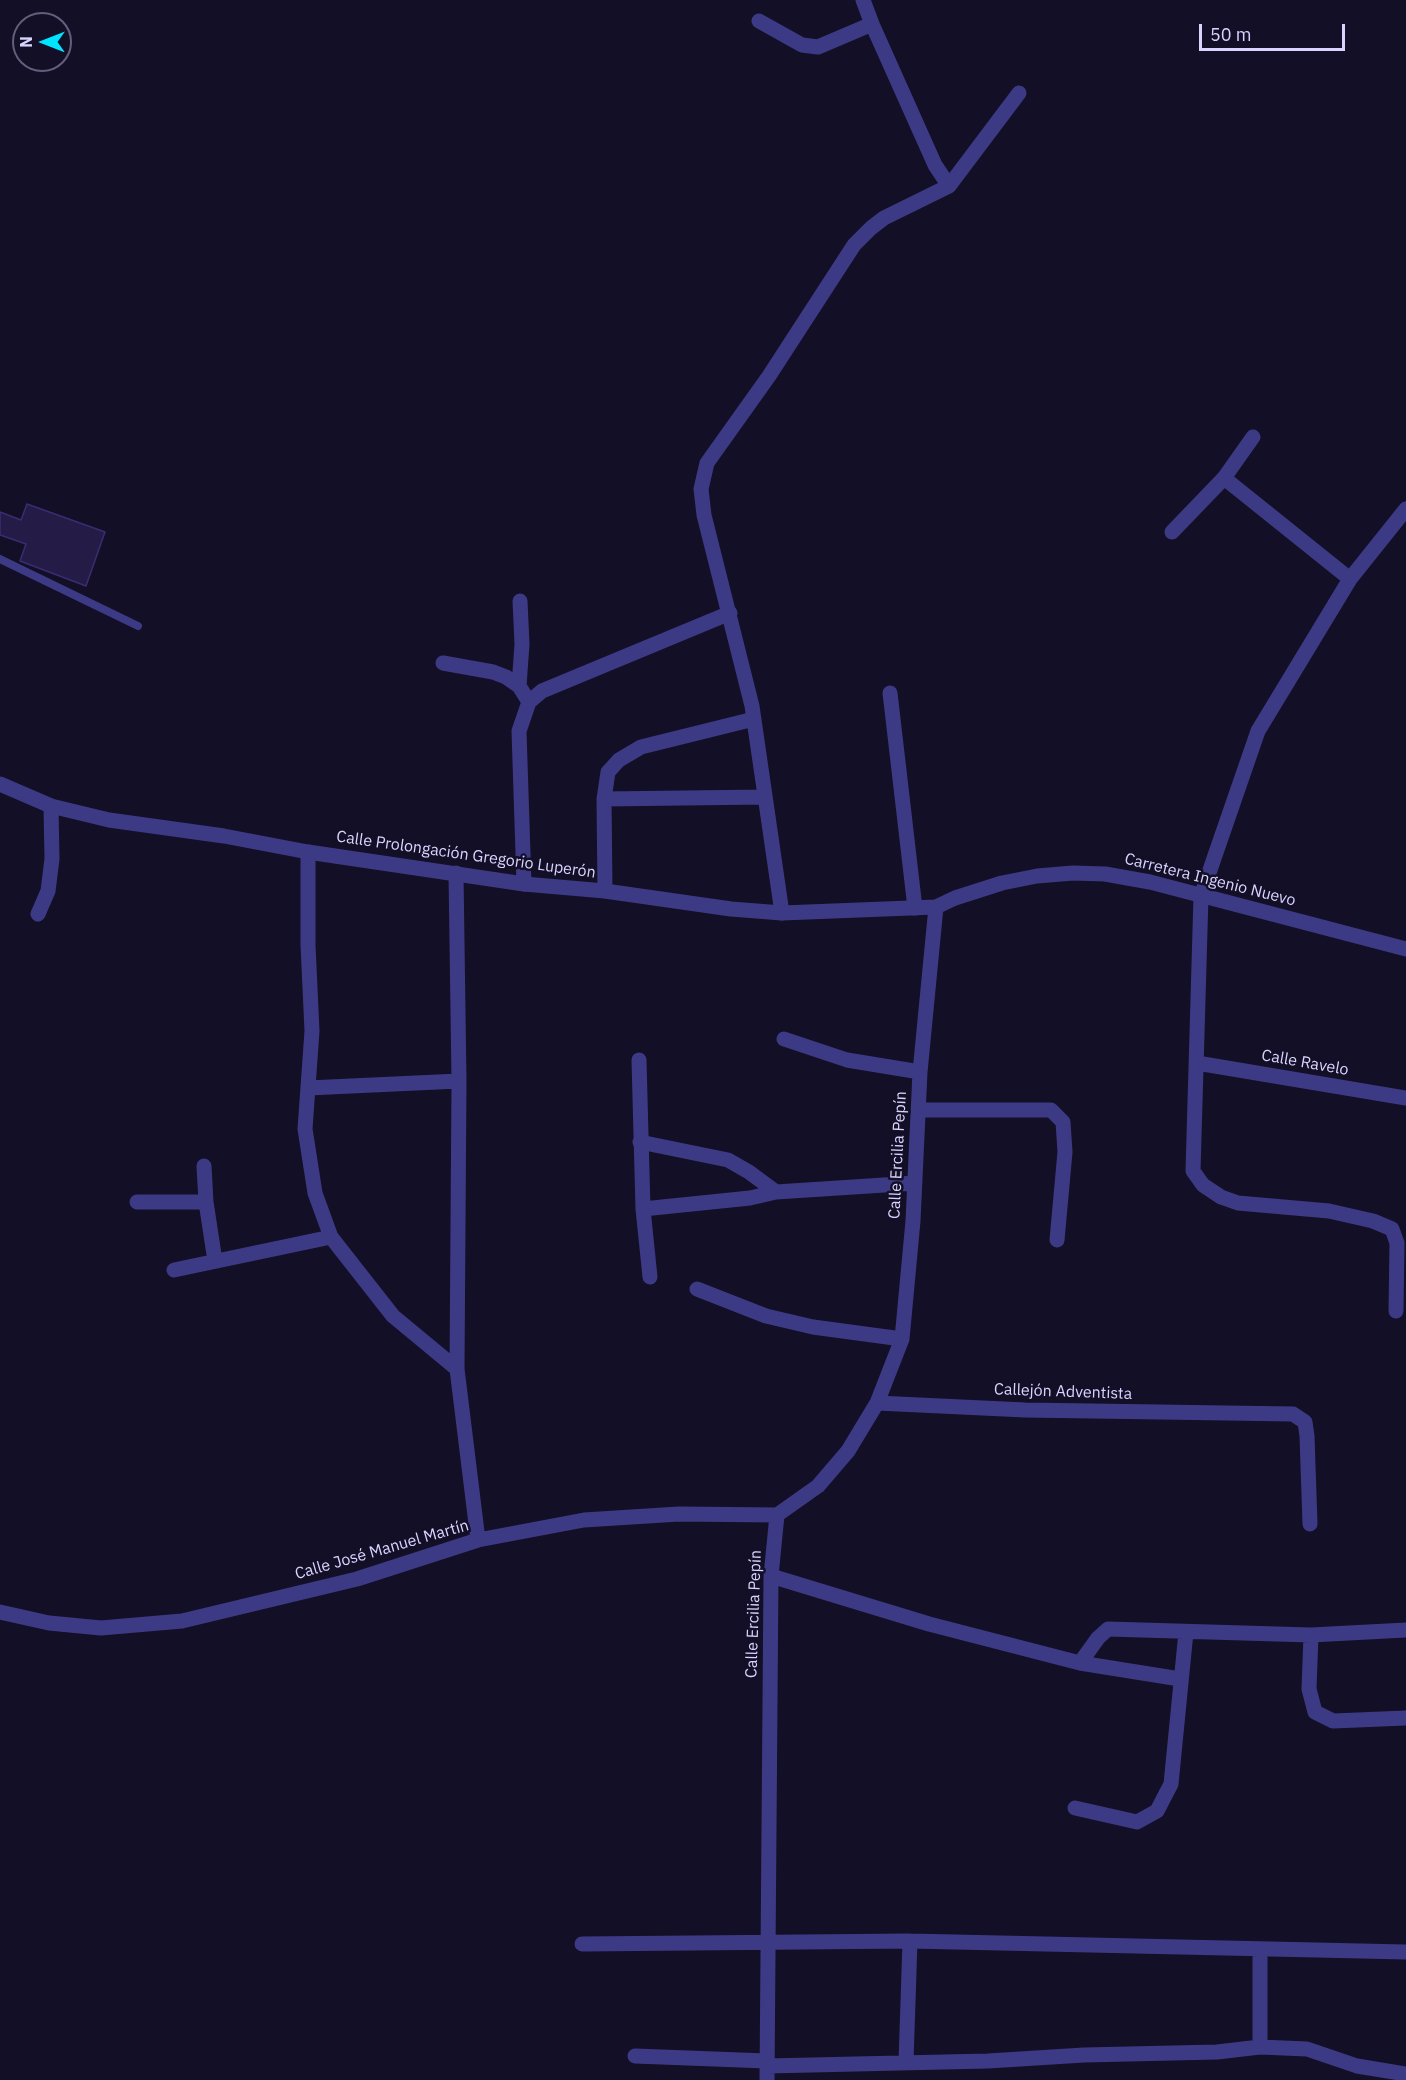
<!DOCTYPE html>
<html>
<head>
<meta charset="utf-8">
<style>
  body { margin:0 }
  #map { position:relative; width:1406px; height:2080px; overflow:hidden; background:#130f26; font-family:"IBM Plex Sans",sans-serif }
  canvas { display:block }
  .north { position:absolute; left:12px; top:12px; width:60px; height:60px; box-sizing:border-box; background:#130f26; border:2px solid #625e7d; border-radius:50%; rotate:270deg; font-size:16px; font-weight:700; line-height:24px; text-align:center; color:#d9d4ff }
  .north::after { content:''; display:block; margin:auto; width:21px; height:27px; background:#00e5ff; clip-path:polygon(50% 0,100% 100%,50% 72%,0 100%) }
  .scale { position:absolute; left:1199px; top:24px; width:146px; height:27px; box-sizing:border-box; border:3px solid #d9d4ff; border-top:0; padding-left:8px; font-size:18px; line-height:21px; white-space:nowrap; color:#d9d4ff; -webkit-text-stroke:4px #130f26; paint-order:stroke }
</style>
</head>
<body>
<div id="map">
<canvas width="1406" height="2080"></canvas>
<div class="north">N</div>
<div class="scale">50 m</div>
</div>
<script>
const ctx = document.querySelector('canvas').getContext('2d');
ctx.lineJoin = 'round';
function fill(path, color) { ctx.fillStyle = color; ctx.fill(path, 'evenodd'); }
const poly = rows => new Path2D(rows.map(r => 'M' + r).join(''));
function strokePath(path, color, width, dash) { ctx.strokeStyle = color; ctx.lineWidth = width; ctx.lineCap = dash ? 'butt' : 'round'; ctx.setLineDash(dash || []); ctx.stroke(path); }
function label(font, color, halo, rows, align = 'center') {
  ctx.font = font + ' "IBM Plex Sans",sans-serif'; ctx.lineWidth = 5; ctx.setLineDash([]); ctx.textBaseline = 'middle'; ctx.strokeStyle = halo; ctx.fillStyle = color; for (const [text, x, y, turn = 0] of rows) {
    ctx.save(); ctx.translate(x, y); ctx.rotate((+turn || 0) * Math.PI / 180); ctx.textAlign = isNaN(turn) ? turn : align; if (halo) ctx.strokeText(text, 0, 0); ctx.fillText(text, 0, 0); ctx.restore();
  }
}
const building = poly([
  [27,504,105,532,86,586,20,561,26,544,0,535,0,512,21,520,27,504]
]);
fill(building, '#241b47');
strokePath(building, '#3b2d73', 1.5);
strokePath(poly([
  [0,559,138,626]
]), '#3d3a85', 8);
strokePath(poly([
  [863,0,872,24,935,165,949,186],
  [759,21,802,45,818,47,872,24],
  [1224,478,1253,437],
  [1172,532,1224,478,1350,579],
  [443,663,493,672,506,677,519,686,529,702],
  [519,686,522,644,520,601],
  [890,693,915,908],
  [604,799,765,797],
  [308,852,308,945,312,1031,305,1129,315,1193,331,1237,393,1316,457,1369],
  [456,873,459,1081,457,1369,478,1540],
  [524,884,519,731,529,702,542,691,730,613],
  [605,891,604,799,608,772,619,760,641,747,754,719],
  [782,913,752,706,704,515,701,489,707,463,769,376,854,245,871,228,884,218,949,186,1019,93],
  [38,914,48,891,52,859,51,806],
  [784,1039,847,1060,920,1072],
  [639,1060,643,1209,650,1277],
  [1197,1063,1406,1098],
  [308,1088,459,1081],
  [919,1110,1051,1110,1063,1122,1065,1152,1057,1240],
  [640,1142,728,1160,749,1172,776,1192,915,1183],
  [204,1166,206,1202,215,1261],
  [137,1202,206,1202],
  [643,1209,750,1198,776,1192],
  [174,1270,331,1237],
  [697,1289,766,1316,813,1327,902,1339],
  [1396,1311,1397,1243,1392,1229,1373,1221,1329,1211,1238,1203,1221,1197,1203,1185,1193,1171,1201,896,1258,731,1350,579,1406,509],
  [877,1403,1025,1410,1293,1414,1305,1422,1307,1436,1310,1524],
  [771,1576,929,1624,1080,1663,1180,1679],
  [0,1612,49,1623,101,1628,182,1621,357,1579,478,1540,584,1520,679,1514,777,1515],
  [1311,1635,1309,1689,1315,1712,1333,1721,1406,1718],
  [1080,1663,1098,1638,1108,1629,1311,1635,1406,1630],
  [1075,1808,1137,1822,1157,1811,1171,1784,1186,1632],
  [582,1944,910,1941,1406,1952],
  [1260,1950,1260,2047],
  [635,2056,767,2061],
  [906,2062,910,1941],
  [767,2066,988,2061,1084,2055,1217,2052,1260,2047,1307,2049,1357,2066,1406,2074],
  [767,2080,771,1576,777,1515,818,1486,848,1451,877,1403,902,1339,913,1221,920,1072,936,907]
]), '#3d3a85', 15);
strokePath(poly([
  [0,784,51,806,109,820,224,836,308,852,524,884,605,891,731,909,782,913,936,907,955,898,1002,883,1037,876,1073,873,1105,874,1150,882,1406,949]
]), '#3d3a85', 15);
label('16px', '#d9d4ff', '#130f26', [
  ["Calle Prolongación Gregorio Luperón",466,855,8],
  ["Carretera Ingenio Nuevo",1210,880,14],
  ["Calle Ravelo",1305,1063,10],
  ["Calle Ercilia Pepín",898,1155,-87],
  ["Callejón Adventista",1063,1392,2],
  ["Calle José Manuel Martín",382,1550,-16],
  ["Calle Ercilia Pepín",754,1614,-88]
]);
</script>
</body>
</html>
